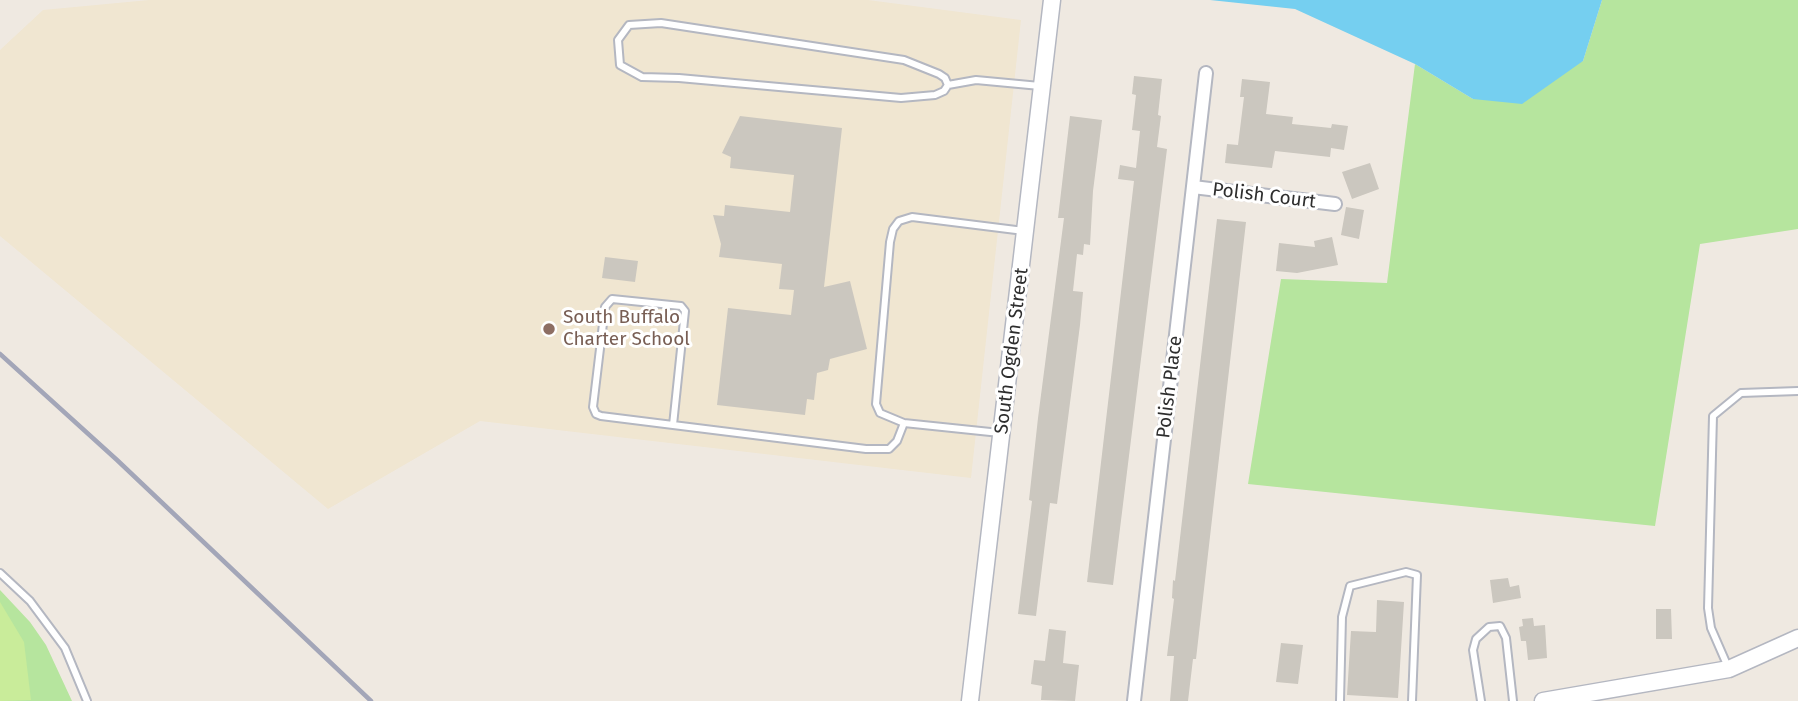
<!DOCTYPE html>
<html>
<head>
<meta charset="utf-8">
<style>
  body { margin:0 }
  canvas { display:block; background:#efe9e1 }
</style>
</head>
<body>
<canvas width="1798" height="701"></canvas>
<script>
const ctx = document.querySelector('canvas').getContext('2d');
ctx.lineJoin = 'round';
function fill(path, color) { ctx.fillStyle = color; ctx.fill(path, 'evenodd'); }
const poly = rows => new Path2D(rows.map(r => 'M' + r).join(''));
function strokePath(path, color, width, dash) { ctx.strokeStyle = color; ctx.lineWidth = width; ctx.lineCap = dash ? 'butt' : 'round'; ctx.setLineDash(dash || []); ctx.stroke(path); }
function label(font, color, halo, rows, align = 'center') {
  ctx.font = font + ' "Fira Sans",sans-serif'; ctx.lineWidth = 6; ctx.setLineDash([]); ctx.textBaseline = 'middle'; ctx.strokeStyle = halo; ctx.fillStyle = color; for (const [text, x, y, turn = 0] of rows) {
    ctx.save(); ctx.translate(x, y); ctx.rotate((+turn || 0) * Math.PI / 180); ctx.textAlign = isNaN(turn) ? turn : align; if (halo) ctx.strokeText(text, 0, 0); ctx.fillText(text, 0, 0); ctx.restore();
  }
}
fill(poly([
  [149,0,868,0,1021,20,971,478,480,421,328,509,0,236,0,50,43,10]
]), '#f0e6d1');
fill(poly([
  [1602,0,1798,0,1798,229,1700,244,1655,526,1248,484,1281,279,1387,283,1415,64,1473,99,1583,61],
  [0,590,30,622,46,645,72,701,0,701]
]), '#b6e59e');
fill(poly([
  [0,602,24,642,31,700,0,701]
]), '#c9ec9a');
fill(poly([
  [1210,0,1602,0,1583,61,1522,104,1473,99,1415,64,1295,9]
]), '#75cff0');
fill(poly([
  [1134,76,1162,79,1158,115,1161,116,1157,147,1167,149,1113,585,1087,582,1134,181,1118,179,1120,165,1136,168,1140,131,1132,130,1136,95,1132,94],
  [1242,79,1270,82,1266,114,1293,117,1292,124,1331,128,1332,124,1348,126,1344,150,1331,148,1330,157,1275,151,1272,168,1225,163,1227,144,1238,145,1244,97,1240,97],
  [740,116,842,128,824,287,850,281,867,349,830,359,828,370,817,373,814,400,807,399,805,415,717,405,728,308,791,315,794,290,779,289,782,264,719,257,721,244,713,215,724,216,725,205,790,212,794,175,730,168,731,157,722,153],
  [1070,116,1102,120,1093,191,1090,245,1084,244,1083,255,1077,254,1073,291,1083,292,1080,325,1057,504,1050,503,1036,616,1018,614,1032,501,1029,500,1038,418,1064,218,1058,218],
  [1370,163,1379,189,1352,199,1342,172],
  [1346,207,1364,210,1359,239,1341,235],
  [1217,219,1246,222,1196,659,1193,659,1188,701,1170,701,1174,656,1167,656,1174,599,1172,598,1173,580,1175,581],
  [1332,237,1338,265,1297,273,1276,271,1279,243,1315,247,1314,241],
  [605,257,638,261,635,282,602,278],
  [1508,578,1510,587,1519,585,1521,598,1493,603,1490,580],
  [1377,600,1404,602,1398,698,1347,695,1351,631,1376,632],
  [1656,609,1671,609,1672,639,1656,639],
  [1533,618,1534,626,1545,625,1547,658,1528,660,1526,641,1521,641,1519,627,1523,626,1522,619],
  [1049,629,1066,631,1063,663,1079,665,1075,701,1041,700,1042,686,1031,684,1034,660,1045,661],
  [1281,643,1303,645,1298,684,1276,682]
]), '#cbc7bf');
const service = poly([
  [948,85,945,78,939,74,904,60,661,23,629,25,618,40,620,65,642,77,679,78,901,98,935,95,944,91,948,85,976,80,1040,86],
  [673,425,685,311,681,306,612,299,605,307,593,407,596,414,601,416,673,425,866,449,889,449,897,441,904,423],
  [1000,433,904,423,880,413,876,404,890,242,893,229,899,221,912,217,1024,231],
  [0,573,30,601,65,648,87,701],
  [1728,667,1711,628,1708,608,1713,416,1741,393,1798,391],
  [1340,701,1342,617,1350,586,1406,572,1417,575,1412,701],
  [1481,701,1473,650,1476,639,1489,627,1500,626,1506,638,1513,701]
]);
const minor = poly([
  [1193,187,1335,204],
  [1134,701,1206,73]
]);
const tertiary = poly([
  [970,701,1052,0],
  [1543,701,1729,669,1798,638]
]);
strokePath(service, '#b4b7c1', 10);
strokePath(minor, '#b4b7c1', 16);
strokePath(tertiary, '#b4b7c1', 19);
strokePath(service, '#fff', 6);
strokePath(minor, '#fff', 12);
strokePath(tertiary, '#fff', 16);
strokePath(poly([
  [0,354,117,460,371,701]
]), '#a3a6b8', 4.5);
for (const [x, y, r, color] of [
  [549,329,7,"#8d6e63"]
]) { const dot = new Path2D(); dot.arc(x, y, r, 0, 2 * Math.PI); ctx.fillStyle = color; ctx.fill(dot); strokePath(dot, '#fff', 2.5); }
label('19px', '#2e2e2e', '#fff', [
  ["Polish Court",1264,196,7],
  ["South Ogden Street",1012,351,-83],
  ["Polish Place",1170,387,-83]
]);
label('19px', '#785e54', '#fff', [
  ["South Buffalo",563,318],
  ["Charter School",563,340]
], 'left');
</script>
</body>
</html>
